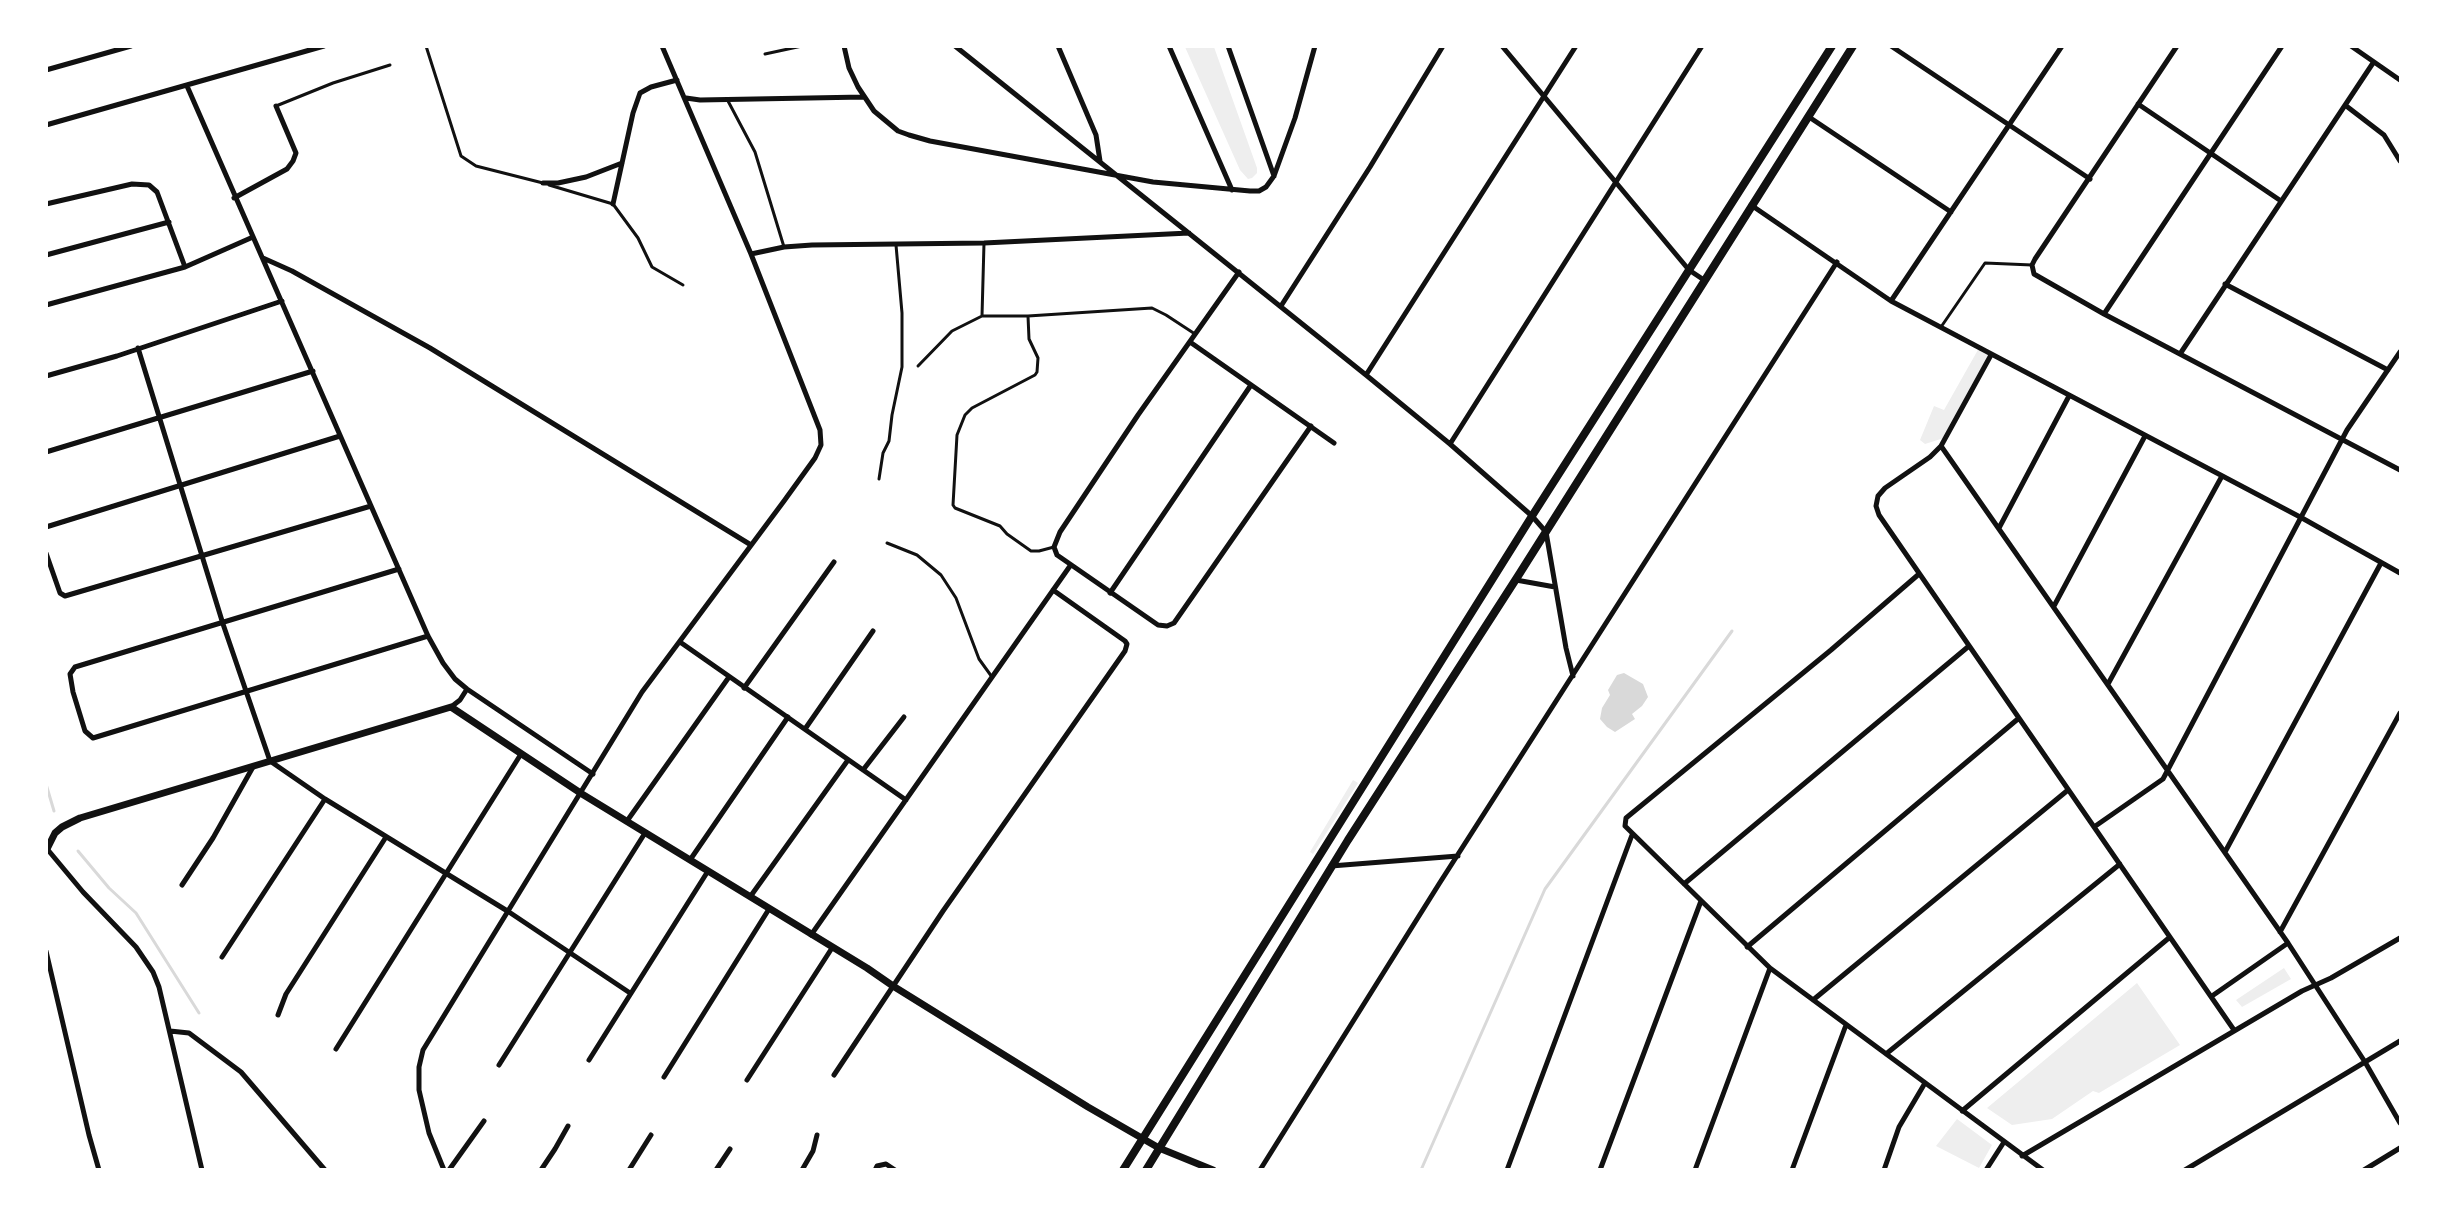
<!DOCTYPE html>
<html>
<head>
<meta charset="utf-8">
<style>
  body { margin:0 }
  #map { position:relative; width:2447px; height:1216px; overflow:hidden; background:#fff; font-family:Manrope,sans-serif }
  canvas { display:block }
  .frame { position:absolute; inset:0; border:48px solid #fff; pointer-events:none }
</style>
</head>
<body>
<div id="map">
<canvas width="2447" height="1216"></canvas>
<div class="frame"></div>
</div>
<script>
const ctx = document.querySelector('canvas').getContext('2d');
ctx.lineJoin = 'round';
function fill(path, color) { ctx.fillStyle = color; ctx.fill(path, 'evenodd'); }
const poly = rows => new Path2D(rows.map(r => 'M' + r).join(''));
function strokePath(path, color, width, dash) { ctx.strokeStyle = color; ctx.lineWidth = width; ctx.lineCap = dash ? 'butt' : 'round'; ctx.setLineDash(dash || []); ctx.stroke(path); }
fill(poly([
  [1185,47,1214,47,1257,168,1257,173,1252,178,1248,179,1240,170],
  [1979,348,1991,355,1947,437,1925,444,1920,440,1934,406,1944,410],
  [1353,780,1358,783,1313,854,1310,852],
  [2284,968,2291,979,2242,1007,2236,1000],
  [2137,983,2180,1045,2099,1093,2093,1091,2052,1119,2012,1125,1987,1108],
  [1957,1119,1992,1145,1979,1168,1936,1146]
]), '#eee');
fill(poly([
  [1624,673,1643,684,1648,697,1642,706,1632,714,1635,719,1615,732,1607,727,1600,719,1602,708,1610,695,1608,690,1617,675]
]), '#d9d9d9');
strokePath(poly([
  [46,784,54,811],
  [78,851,109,888,136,913,199,1013],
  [1421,1170,1545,889,1732,631]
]), '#d9d9d9', 3);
strokePath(poly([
  [426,46,461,156,476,166,543,183],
  [765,54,802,46],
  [728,101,755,152,784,247],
  [276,106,333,83,390,65],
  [549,185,613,204,638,238,652,267,683,285],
  [982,316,984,243],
  [1028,316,1029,339,1038,358,1037,372,1035,375,972,408,965,415,957,435,953,505,955,508,1000,526,1007,534,1031,551,1039,551,1054,547],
  [1941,327,1985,263,2032,265],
  [918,366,952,331,982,316,1028,316,1152,308,1166,315,1195,334],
  [879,479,883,453,889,441,892,415,902,367,902,313,896,245],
  [887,543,917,555,941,575,956,598,979,659,992,677]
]), '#111', 3);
strokePath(poly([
  [844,46,849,68,858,87,874,111,898,131,909,135,930,141,1153,182,1250,191,1259,191,1266,187,1274,176,1295,118,1315,46],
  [955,46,1366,375,1450,444,1532,516,1546,532,1566,648,1573,676],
  [1058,46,1096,135,1100,161],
  [1169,46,1232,190],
  [1228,46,1274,176],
  [1502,46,1689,270,1704,280],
  [1891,46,2090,179],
  [2177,46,2035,259,2032,265,2034,274,2104,314,2400,470],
  [2351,46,2400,80],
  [46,70,131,46],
  [187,86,428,636,443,663,455,679,467,689,593,774],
  [686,98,700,100,864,97],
  [2138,104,2281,201],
  [2345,105,2384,135,2400,161],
  [1809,117,1951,212],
  [46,125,324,46],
  [543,183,558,183,586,177,622,163],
  [234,198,287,169,293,161,296,153,276,106],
  [46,204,132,184,149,185,157,192,185,267],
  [613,204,633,113,640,93,651,87,677,80],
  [1751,205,1891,301,2302,518,2400,573],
  [751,254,784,247,812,245,984,243,1189,233],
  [46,255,169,222],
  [263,258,292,271,430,348,751,545],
  [1239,272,1138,415,1060,532,1054,547,1057,555,1158,625,1167,626,1174,623,1311,426],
  [2225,284,2388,370],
  [1891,301,2062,46],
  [46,305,185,267,253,237],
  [1281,306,1370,167,1443,46],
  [2104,314,2282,46],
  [1190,342,1334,443],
  [138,348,223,624,270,761,325,799,509,912,630,993],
  [2180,354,2373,63],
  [1991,355,1941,446,1930,457,1885,488,1878,496,1876,506,1879,515,2234,1030],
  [1366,375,1576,46],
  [46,376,117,356,282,301],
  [1450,444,1702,46],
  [1941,446,2288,943,2365,1062,2400,1123],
  [46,452,313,371],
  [46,527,340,436],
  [1999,528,2069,396],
  [46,553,60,593,65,596,371,506],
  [399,569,75,667,70,674,73,692,85,731,93,738,428,636],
  [1919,574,1831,650,1626,818,1625,826,1770,968,2043,1170],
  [1516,580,1555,587],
  [1110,593,1251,385],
  [2054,606,2145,436],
  [680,642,906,800],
  [2108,684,2222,476],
  [744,688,834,562],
  [451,707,460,700,467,689],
  [805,729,873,631],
  [863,770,904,717],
  [627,821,729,677],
  [2094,827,2163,779,2347,430,2400,352],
  [48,850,83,892,136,947,153,972,159,987,202,1170],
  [2225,852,2381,563],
  [690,860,788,717],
  [1331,866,1458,856],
  [1684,884,1969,646],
  [182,885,213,838,253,767],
  [750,897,848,760],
  [2280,932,2400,713],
  [811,935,1070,566],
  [1747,947,2019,718],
  [46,951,89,1135,99,1170],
  [222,957,325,799],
  [2212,996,2288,943],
  [1813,1000,2068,790],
  [278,1015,286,994,386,837],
  [170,1031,189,1033,241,1072,325,1170],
  [336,1049,521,754],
  [1886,1054,2120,864],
  [589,1060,708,871],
  [499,1065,645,833],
  [834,1075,943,911,1125,651,1127,644,1125,641,1053,590],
  [664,1077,769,909],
  [747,1080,832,948],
  [1962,1111,2170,937],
  [2022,1156,2302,991,2331,978,2400,938],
  [444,1170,429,1133,419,1090,419,1067,423,1050,642,692,784,501,815,458,821,445,820,430,751,254,662,46],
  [449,1170,484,1121],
  [541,1170,555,1149,568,1126],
  [629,1170,651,1135],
  [716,1170,730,1149],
  [802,1170,813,1151,817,1135],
  [875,1170,877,1166,886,1164,895,1170],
  [1260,1170,1439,884,1837,262],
  [1507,1170,1632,835],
  [1600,1170,1701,901],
  [1695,1170,1770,968],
  [1792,1170,1846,1025],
  [1884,1170,1899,1127,1925,1083],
  [1986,1170,2004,1142],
  [2185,1170,2400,1041],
  [2364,1170,2400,1148]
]), '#111', 5);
strokePath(poly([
  [46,851,55,833,62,827,80,818,451,707,582,794,867,968,893,986,1088,1107,1159,1148,1213,1170]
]), '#111', 7);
strokePath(poly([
  [1123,1170,1532,516,1832,46],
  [1146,1170,1348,840,1518,576,1853,46]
]), '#111', 8);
</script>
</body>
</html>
